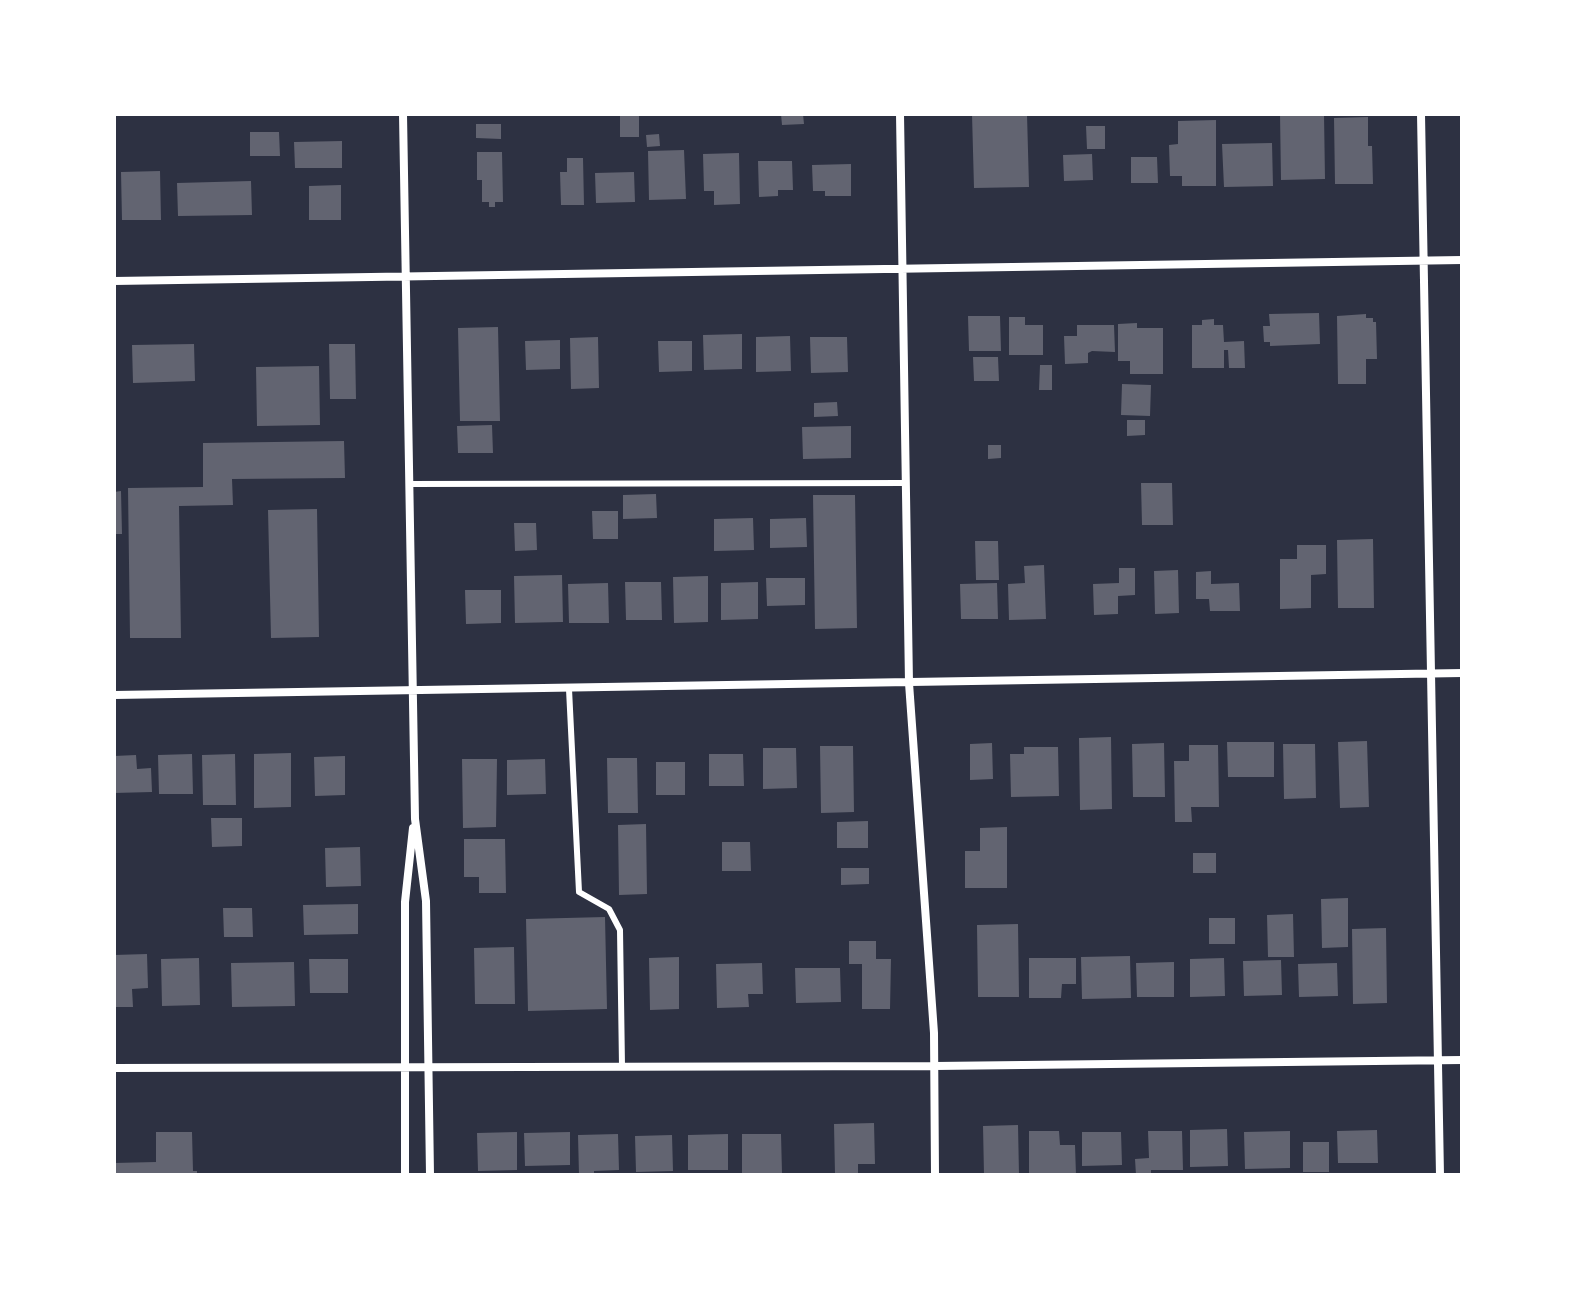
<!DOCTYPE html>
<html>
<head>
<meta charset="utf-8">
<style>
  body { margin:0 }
  #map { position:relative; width:1576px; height:1289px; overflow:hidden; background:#2d3142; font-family:Lato,sans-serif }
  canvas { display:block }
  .frame { position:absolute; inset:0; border:116px solid #fff; pointer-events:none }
</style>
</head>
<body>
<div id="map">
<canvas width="1576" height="1289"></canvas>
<div class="frame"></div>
</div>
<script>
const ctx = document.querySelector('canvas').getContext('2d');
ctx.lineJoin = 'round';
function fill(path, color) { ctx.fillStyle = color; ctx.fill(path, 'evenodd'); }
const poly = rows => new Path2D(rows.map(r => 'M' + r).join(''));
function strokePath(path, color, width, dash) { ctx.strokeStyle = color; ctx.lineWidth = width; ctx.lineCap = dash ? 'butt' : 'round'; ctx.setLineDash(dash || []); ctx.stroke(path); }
fill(poly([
  [620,114,639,114,639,137,620,137],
  [781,114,803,114,804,124,782,125],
  [972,114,1027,114,1029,187,974,188],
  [1280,114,1324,114,1325,179,1281,180],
  [1368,117,1368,146,1372,146,1373,184,1335,184,1334,118],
  [1216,120,1216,186,1182,186,1182,176,1170,176,1169,145,1178,144,1178,121],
  [476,124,501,124,501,139,476,138],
  [1086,126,1105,126,1105,149,1087,149],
  [250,132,279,132,280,156,250,156],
  [659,134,660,146,647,147,646,135],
  [342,141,342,168,295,168,294,142],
  [1272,143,1273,186,1224,187,1222,144],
  [684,150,686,199,649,200,648,151],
  [477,152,502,152,503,202,495,202,495,207,489,207,489,202,482,202,482,180,477,180],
  [739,153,740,204,714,205,714,191,704,191,703,154],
  [1092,154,1093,180,1064,181,1063,155],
  [1131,157,1157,157,1158,183,1131,183],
  [567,158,583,158,584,205,561,205,560,172,567,172],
  [758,161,792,161,793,190,778,190,778,196,759,197],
  [851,164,851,196,825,196,825,191,813,191,812,165],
  [160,171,161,220,122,220,121,172],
  [634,172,635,202,596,203,595,173],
  [251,181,252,215,178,216,177,183],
  [341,185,341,220,309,220,309,186],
  [1319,313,1320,344,1270,346,1270,342,1264,342,1263,326,1270,326,1269,314],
  [1366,314,1366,318,1373,318,1373,322,1376,322,1377,359,1366,359,1366,384,1338,384,1337,316],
  [968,316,1000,316,1001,351,969,351],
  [1009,317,1025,317,1025,325,1043,325,1043,355,1009,355],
  [1214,319,1214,325,1223,325,1224,342,1244,341,1245,368,1229,368,1228,350,1224,350,1224,368,1192,368,1192,325,1202,325,1202,320],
  [1137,323,1137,328,1163,328,1163,374,1130,374,1130,361,1118,361,1118,324],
  [1077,325,1114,325,1115,352,1092,351,1088,353,1088,363,1065,364,1064,336,1077,336],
  [498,327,500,421,460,421,458,328],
  [742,334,742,369,704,370,703,335],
  [790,336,791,371,756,372,756,337],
  [598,337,599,388,571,389,570,338],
  [810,337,847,337,848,372,811,373],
  [560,340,560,369,526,370,525,341],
  [658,341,692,341,692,371,659,372],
  [194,344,195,381,133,383,132,345],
  [329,344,355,344,356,399,330,399],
  [973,357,998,357,999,381,974,381],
  [1040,365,1052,365,1052,390,1039,390],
  [319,366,320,425,257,426,256,367],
  [1122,384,1151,385,1150,416,1121,415],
  [837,402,838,416,814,417,814,403],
  [1127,420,1145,420,1145,435,1127,436],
  [492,425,493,453,458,453,457,426],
  [851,426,851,458,803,459,802,427],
  [344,441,345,478,232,479,233,505,179,506,181,638,130,638,128,488,203,487,203,443],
  [988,445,1001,445,1001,458,988,459],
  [1141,483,1172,483,1173,525,1142,525],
  [121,491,122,534,114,534,114,492],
  [656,494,657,518,623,519,623,495],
  [813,495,855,495,857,628,815,629],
  [317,509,319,637,271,638,268,510],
  [592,511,618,511,618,539,593,539],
  [753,518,754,550,714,551,714,519],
  [806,518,807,547,770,548,770,519],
  [514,523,536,523,537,550,515,551],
  [1373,539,1374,608,1338,608,1337,540],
  [975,541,998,541,999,580,976,580],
  [1297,545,1326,545,1326,574,1311,575,1311,608,1280,609,1280,559,1297,559],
  [1044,565,1046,619,1009,620,1008,584,1025,583,1024,566],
  [1119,568,1135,568,1135,595,1118,596,1118,614,1094,615,1093,584,1119,583],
  [1178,570,1179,613,1155,614,1154,571],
  [1211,571,1211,584,1239,583,1240,611,1210,611,1209,599,1196,599,1196,572],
  [562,575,563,622,515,623,514,576],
  [708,576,708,622,674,623,673,577],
  [766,578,805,578,805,605,767,606],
  [625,582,661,582,662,620,626,620],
  [758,582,758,619,721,620,721,583],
  [608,583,609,623,569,623,568,584],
  [997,583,998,619,961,619,960,584],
  [465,590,501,590,501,623,466,624],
  [1111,737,1112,809,1080,810,1079,738],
  [1367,741,1369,807,1340,808,1338,742],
  [1227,742,1274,742,1274,777,1228,777],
  [992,743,993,779,970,780,970,744],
  [1164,743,1165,797,1133,797,1132,744],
  [1283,744,1315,744,1316,798,1284,799],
  [1189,745,1218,745,1219,807,1191,807,1192,822,1175,822,1174,761,1189,761],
  [820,746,853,746,854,812,821,813],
  [1024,747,1058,747,1059,796,1011,797,1010,754,1024,754],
  [763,748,796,748,797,788,763,789],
  [291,753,291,807,254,808,254,754],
  [192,754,193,794,159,794,158,755],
  [235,754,236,805,203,805,202,755],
  [709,754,743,754,744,786,709,786],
  [136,755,137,769,151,768,152,792,114,793,114,756],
  [345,756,345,795,315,796,314,757],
  [607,758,637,758,638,813,608,813],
  [462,759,497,759,496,827,463,828],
  [545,759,546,794,507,795,507,760],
  [656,762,685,762,685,795,656,795],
  [211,818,242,818,242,846,212,847],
  [868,821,868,848,837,848,837,822],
  [646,824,647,894,619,895,618,825],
  [1007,827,1007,888,965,888,965,851,980,851,980,828],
  [464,839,505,839,506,893,479,893,479,877,464,877],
  [722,842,750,842,751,871,722,871],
  [360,847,361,886,326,887,325,848],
  [1193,853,1216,853,1216,873,1193,873],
  [841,868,869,868,869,884,841,885],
  [1348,898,1348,947,1322,948,1321,899],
  [358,904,358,934,304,935,303,905],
  [223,908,252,908,253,937,224,937],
  [1293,914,1294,957,1268,957,1267,915],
  [605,917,607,1009,528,1011,526,919],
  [1209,918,1235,918,1235,944,1209,944],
  [1018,924,1019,997,978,997,977,925],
  [1386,928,1387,1003,1353,1004,1352,929],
  [849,941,876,941,876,959,891,959,890,1009,862,1009,862,964,849,964],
  [514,947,515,1004,475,1004,474,948],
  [147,954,148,988,132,989,133,1007,114,1007,114,955],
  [1130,956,1131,998,1082,999,1081,957],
  [679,957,679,1009,650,1010,649,958],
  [199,958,200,1005,162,1006,161,959],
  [1029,958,1076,958,1076,984,1062,984,1061,998,1029,998],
  [1224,958,1225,996,1190,997,1190,959],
  [309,959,348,959,348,993,310,993],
  [1281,960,1282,995,1244,996,1243,961],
  [294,962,295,1006,232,1007,231,963],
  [1174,962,1174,997,1137,997,1136,963],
  [762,963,763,994,748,994,749,1007,717,1008,716,964],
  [1337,963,1338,996,1299,997,1298,964],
  [795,968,840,968,841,1002,796,1003],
  [874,1123,875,1164,858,1164,858,1175,835,1175,834,1124],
  [1018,1125,1019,1175,984,1175,983,1126],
  [1227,1129,1228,1166,1190,1167,1190,1130],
  [1377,1130,1378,1163,1338,1163,1337,1131],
  [1029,1131,1059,1131,1060,1145,1075,1145,1076,1175,1029,1173],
  [1148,1131,1182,1131,1183,1170,1151,1170,1151,1175,1136,1175,1135,1159,1149,1158],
  [1290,1131,1290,1168,1245,1169,1244,1132],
  [156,1132,192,1132,193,1171,197,1171,197,1175,114,1175,114,1163,156,1162],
  [517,1132,517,1170,478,1171,477,1133],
  [570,1132,570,1165,525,1166,524,1133],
  [1082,1132,1121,1132,1122,1165,1082,1166],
  [618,1134,619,1170,594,1171,594,1175,579,1175,578,1135],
  [728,1134,728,1170,688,1170,688,1135],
  [742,1134,781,1134,782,1173,742,1174],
  [672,1135,673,1171,636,1172,635,1136],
  [1303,1142,1329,1142,1329,1172,1303,1172]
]), '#626471');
strokePath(poly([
  [409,484,906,483],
  [569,689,579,892,609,909,620,930,622,1066]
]), '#fff', 6);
strokePath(poly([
  [403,114,415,819,426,901,430,1175],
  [900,114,909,683,934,1033,935,1175],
  [1421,114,1440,1175],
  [114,281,1462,260],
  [114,695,1462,673],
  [114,1068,935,1066,1462,1060],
  [405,1175,405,902,413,828]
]), '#fff', 8);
</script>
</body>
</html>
